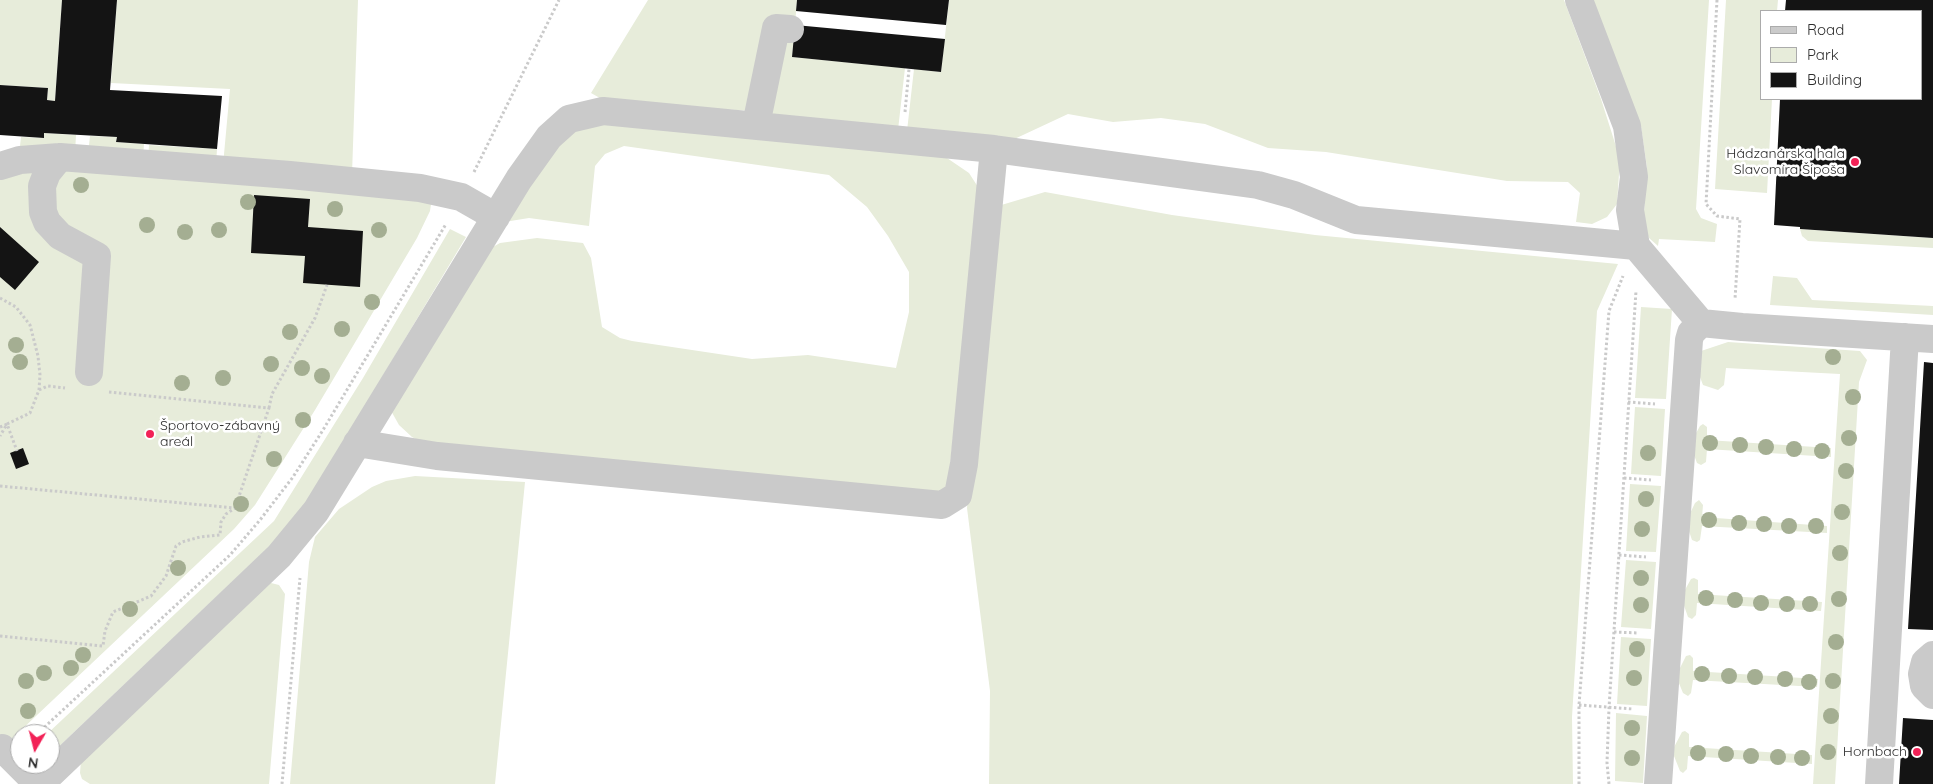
<!DOCTYPE html>
<html>
<head>
<meta charset="utf-8">
<style>
  body { margin:0 }
  #map { position:relative; width:1933px; height:784px; overflow:hidden; background:#fff; font-family:Quicksand,sans-serif }
  canvas { display:block }
  .legend { position:absolute; left:1760px; top:10px; width:162px; height:90px; box-sizing:border-box; background:#fff; border:1px solid #ababab; margin:0; padding:6px 9px; list-style:none; font-size:15px; color:#2d2d2d }
  .legend li { display:flex; align-items:center; gap:10px; height:25px }
  .legend b { width:25px; border:1px solid #ababab }
  .north { position:absolute; left:10px; top:724px; width:50px; height:50px; box-sizing:border-box; background:#fff; border:1px solid #ababab; border-radius:50%; rotate:188deg; font-size:14px; font-weight:700; line-height:20px; text-align:center; color:#2d2d2d }
  .north::after { content:''; display:block; margin:auto; width:18px; height:22px; background:#f22257; clip-path:polygon(50% 0,100% 100%,50% 72%,0 100%) }
</style>
</head>
<body>
<div id="map">
<canvas width="1933" height="784"></canvas>
<ul class="legend">
<li><b style="height:6px;background:#cacaca"></b>Road</li>
<li><b style="height:14px;background:#e7ecda"></b>Park</li>
<li><b style="height:14px;background:#141414"></b>Building</li>
</ul>
<div class="north">N</div>
</div>
<script>
const ctx = document.querySelector('canvas').getContext('2d');
ctx.lineJoin = 'round';
function fill(path, color) { ctx.fillStyle = color; ctx.fill(path, 'evenodd'); }
const poly = rows => new Path2D(rows.map(r => 'M' + r).join(''));
function strokePath(path, color, width, dash) { ctx.strokeStyle = color; ctx.lineWidth = width; ctx.lineCap = dash ? 'butt' : 'round'; ctx.setLineDash(dash || []); ctx.stroke(path); }
function label(font, color, halo, rows, align = 'center') {
  ctx.font = font + ' Quicksand,sans-serif'; ctx.lineWidth = 5; ctx.setLineDash([]); ctx.textBaseline = 'middle'; ctx.strokeStyle = halo; ctx.fillStyle = color; for (const [text, x, y, turn = 0] of rows) {
    ctx.save(); ctx.translate(x, y); ctx.rotate((+turn || 0) * Math.PI / 180); ctx.textAlign = isNaN(turn) ? turn : align; if (halo) ctx.strokeText(text, 0, 0); ctx.fillText(text, 0, 0); ctx.restore();
  }
}
fill(poly([
  [0,0,62,0,55,101,47,100,48,88,0,85],
  [117,0,358,0,352,174,223,165,230,89,111,83],
  [648,0,797,0,795,25,752,111,607,102,591,93],
  [949,0,1564,0,1601,99,1620,159,1617,204,1607,217,1592,224,1576,222,1580,193,1568,182,1507,181,1326,152,1268,148,1205,124,1161,118,1113,122,1068,114,1008,142,907,131,914,69,941,72],
  [1591,0,1709,0,1696,209,1701,218,1717,224,1715,242,1659,239,1658,246,1649,238,1643,226,1647,168,1641,126,1609,51],
  [1726,0,1778,0,1777,11,1762,11,1762,99,1772,99,1767,193,1715,189],
  [794,33,792,57,905,68,898,130,771,117,781,39],
  [597,124,944,156,969,173,978,187,978,207,947,493,425,444,412,437,399,425,390,409,482,253,500,243,537,238,583,243,591,258,602,327,620,338,632,341,752,359,808,355,896,368,909,312,909,272,888,236,867,207,829,175,624,146,605,154,595,166,589,226,529,218,498,223,567,131],
  [44,133,76,135,75,153,19,155,21,137,44,138],
  [90,136,117,137,116,142,144,144,143,159,88,154],
  [149,145,217,149,216,164,148,160],
  [0,166,433,191,430,211,417,238,315,410,255,505,234,529,0,750],
  [1045,192,1172,215,1315,235,1618,264,1597,311,1572,717,1573,784,989,784,990,691,967,508,998,206],
  [450,229,466,237,296,521,50,755,50,734,47,734,274,521,363,378],
  [1800,229,1933,238,1933,248,1808,241,1802,236],
  [1773,276,1797,278,1812,300,1933,306,1933,315,1770,305],
  [1641,307,1672,309,1666,399,1635,398],
  [1728,342,1860,351,1867,360,1859,382,1835,784,1813,784,1840,374,1726,368,1724,385,1718,390,1703,385,1695,364,1701,351],
  [1635,407,1665,409,1661,476,1631,474],
  [1703,424,1707,427,1707,440,1831,448,1831,457,1707,449,1706,462,1701,465,1697,463,1690,444,1700,426],
  [415,476,525,482,495,784,290,784,309,562,315,537,339,509,372,487,386,481],
  [1630,484,1661,486,1656,552,1626,551],
  [1699,500,1703,505,1702,517,1827,526,1827,533,1702,526,1700,540,1697,542,1692,540,1686,522,1695,503],
  [1626,560,1656,562,1651,629,1621,627],
  [1694,578,1698,580,1698,594,1822,602,1821,611,1697,603,1696,615,1692,619,1688,617,1681,597,1691,579],
  [271,583,279,585,285,594,269,784,90,784,82,779,80,773,81,760,266,584],
  [1621,637,1651,639,1647,706,1617,704],
  [1690,655,1693,658,1693,671,1818,679,1817,687,1693,680,1691,693,1688,696,1683,693,1676,676,1686,656],
  [1616,713,1647,716,1643,783,1615,781],
  [1685,731,1689,734,1689,747,1812,755,1812,764,1688,756,1687,769,1683,773,1680,771,1672,751,1682,732]
]), '#e7ecda');
fill(poly([
  [62,0,117,0,110,90,222,96,217,149,116,142,117,137,44,133,44,138,0,135,0,85,48,88,47,100,55,101],
  [797,0,949,0,946,25,796,11],
  [1786,0,1933,0,1933,238,1800,229,1800,227,1774,225,1780,99,1922,99,1922,11,1785,11],
  [795,25,945,39,941,72,792,57],
  [254,195,310,199,308,227,363,231,360,287,303,283,305,256,251,253],
  [0,227,39,262,15,290,0,277],
  [1924,362,1933,363,1933,630,1908,629],
  [23,448,29,464,16,469,10,453],
  [1903,718,1933,720,1933,784,1899,784]
]), '#141414');
strokePath(poly([
  [1717,0,1706,204,1717,216,1740,219,1735,299],
  [905,112,909,69],
  [474,172,559,0],
  [0,298,16,307,30,325,38,356,40,375,39,390,30,413,7,424,0,436],
  [39,390,48,386,65,388],
  [1628,402,1655,404],
  [269,408,272,394,315,318,327,285],
  [0,427,7,424,17,451],
  [1624,478,1651,480],
  [0,486,235,508,269,408,109,392],
  [1619,555,1646,557],
  [1614,632,1639,633],
  [0,636,103,646,105,631,113,612,151,596,166,576,176,546,182,542,200,537,220,535,221,522,226,514,235,508],
  [1579,705,1633,709],
  [37,734,230,555,260,520,293,477,323,430,446,224],
  [282,784,300,578],
  [1579,784,1579,705,1609,311,1623,276],
  [1609,784,1607,763,1609,708,1636,291]
]), '#cacaca', 3, [2.5, 2.5]);
strokePath(poly([
  [1579,0,1627,126,1634,177,1630,210,1636,246,1701,323,1742,327,1933,339],
  [756,125,776,28,790,29],
  [60,157,47,173,42,186,43,212,47,222,60,236,97,256,89,372],
  [0,166,20,160,60,157,290,175,420,188,461,197,496,217],
  [357,443,437,456,942,505,958,495,964,464,994,149],
  [1933,655,1925,662,1922,674,1924,686,1933,695],
  [2,748,38,784],
  [40,784,279,556,316,511,519,179,549,137,569,119,603,111,994,149,1258,185,1294,195,1356,220,1636,246],
  [1658,784,1689,340,1691,333,1701,323],
  [1879,784,1905,337]
]), '#cacaca', 28);
ctx.fillStyle = '#a4ae92';
for (const [x, y] of [
  [81,185],
  [248,202],
  [335,209],
  [147,225],
  [219,230],
  [379,230],
  [185,232],
  [372,302],
  [342,329],
  [290,332],
  [16,345],
  [1833,357],
  [20,362],
  [271,364],
  [302,368],
  [322,376],
  [223,378],
  [182,383],
  [1853,397],
  [303,420],
  [1849,438],
  [1710,443],
  [1740,445],
  [1766,447],
  [1794,449],
  [1822,451],
  [1648,453],
  [274,459],
  [1846,471],
  [1646,499],
  [241,504],
  [1842,512],
  [1709,520],
  [1739,523],
  [1764,524],
  [1789,526],
  [1816,526],
  [1642,529],
  [1840,553],
  [178,568],
  [1641,578],
  [1706,598],
  [1839,599],
  [1735,600],
  [1761,603],
  [1787,604],
  [1810,604],
  [1641,605],
  [130,609],
  [1836,642],
  [1637,649],
  [83,655],
  [71,668],
  [44,673],
  [1702,674],
  [1729,676],
  [1755,677],
  [1634,678],
  [1785,679],
  [26,681],
  [1833,681],
  [1809,682],
  [28,711],
  [1831,716],
  [1632,728],
  [1828,752],
  [1698,753],
  [1726,754],
  [1751,756],
  [1778,757],
  [1632,758],
  [1802,758]
]) { ctx.beginPath(); ctx.arc(x, y, 8, 0, 2 * Math.PI); ctx.fill(); }
for (const [x, y, r, color] of [
  [1855,162,5,"#f22257"],
  [150,434,5,"#f22257"],
  [1917,752,5,"#f22257"]
]) { const dot = new Path2D(); dot.arc(x, y, r, 0, 2 * Math.PI); ctx.fillStyle = color; ctx.fill(dot); strokePath(dot, '#fff', 2); }
label('14px', '#2d2d2d', '#fff', [
  ["Hádzanárska hala",1845,154],
  ["Slavomíra Šipoša",1845,170],
  ["Športovo-zábavný",160,426,"left"],
  ["areál",160,442,"left"],
  ["Hornbach",1907,752]
], 'right');
</script>
</body>
</html>
